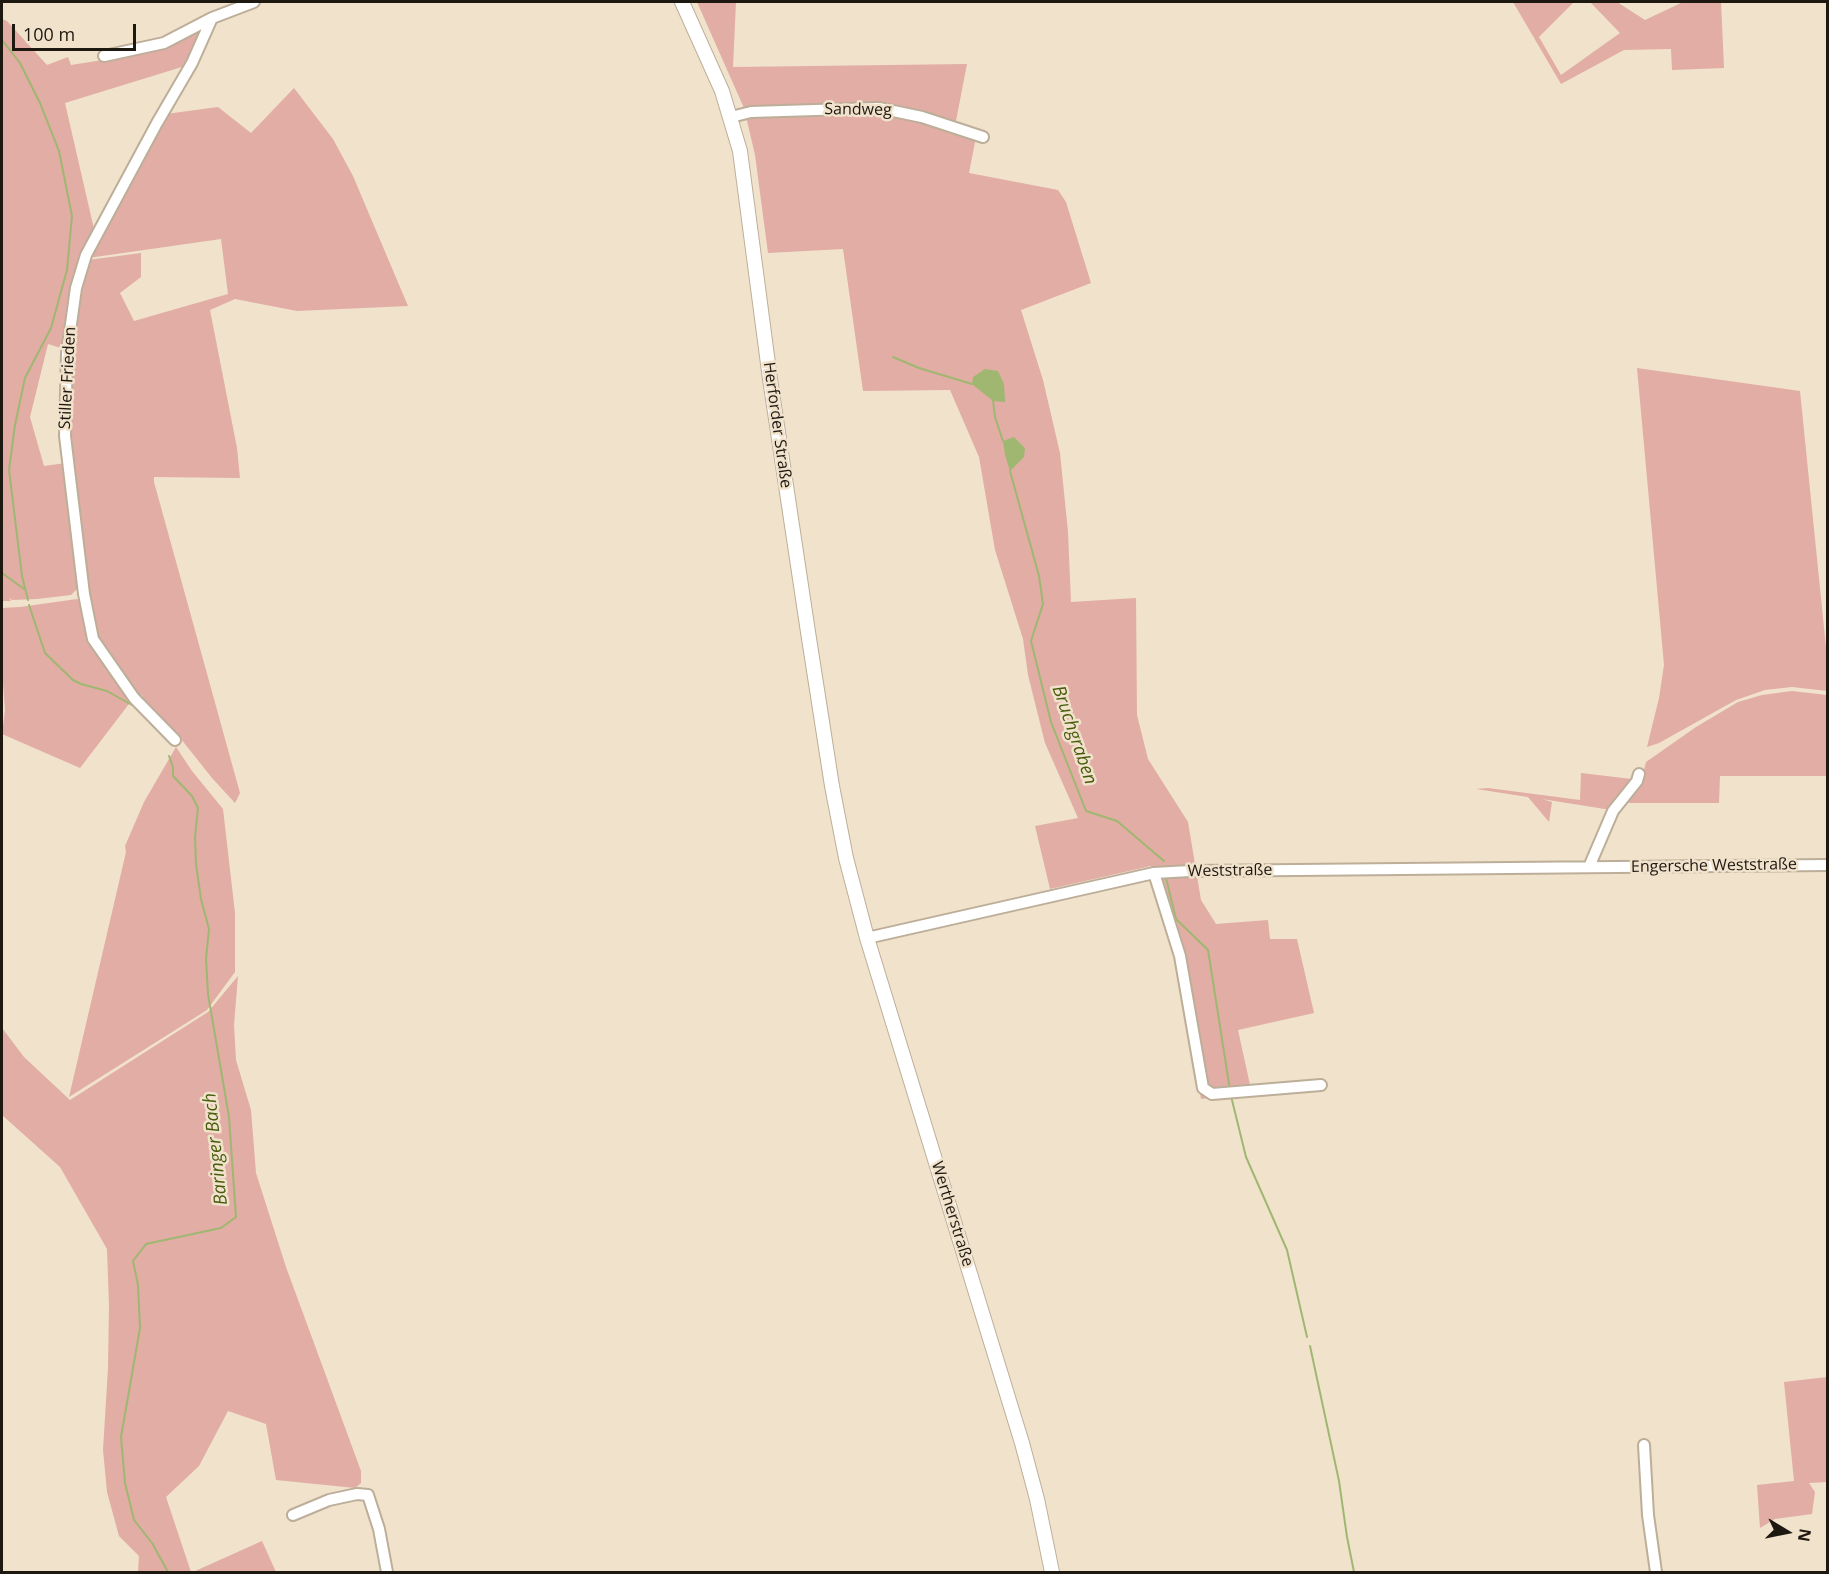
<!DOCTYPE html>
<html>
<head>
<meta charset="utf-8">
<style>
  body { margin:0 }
  #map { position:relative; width:1829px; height:1574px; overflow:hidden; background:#f1e2cc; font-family:"Open Sans",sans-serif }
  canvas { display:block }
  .frame { position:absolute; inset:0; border:3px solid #1d1810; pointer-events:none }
  .north { position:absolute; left:1757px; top:1502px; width:60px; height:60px; -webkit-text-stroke:4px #f1e2cc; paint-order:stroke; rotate:100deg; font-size:16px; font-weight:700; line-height:24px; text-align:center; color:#1d1810 }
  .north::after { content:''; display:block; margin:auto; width:21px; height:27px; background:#1d1810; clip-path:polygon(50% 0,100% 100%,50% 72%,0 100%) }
  .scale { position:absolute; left:12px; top:24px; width:124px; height:27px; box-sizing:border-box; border:3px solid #1d1810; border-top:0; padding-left:8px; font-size:18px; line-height:21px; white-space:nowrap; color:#1d1810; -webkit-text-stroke:4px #f1e2cc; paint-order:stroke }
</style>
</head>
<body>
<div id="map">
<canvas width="1829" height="1574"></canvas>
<div class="frame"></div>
<div class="north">N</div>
<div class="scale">100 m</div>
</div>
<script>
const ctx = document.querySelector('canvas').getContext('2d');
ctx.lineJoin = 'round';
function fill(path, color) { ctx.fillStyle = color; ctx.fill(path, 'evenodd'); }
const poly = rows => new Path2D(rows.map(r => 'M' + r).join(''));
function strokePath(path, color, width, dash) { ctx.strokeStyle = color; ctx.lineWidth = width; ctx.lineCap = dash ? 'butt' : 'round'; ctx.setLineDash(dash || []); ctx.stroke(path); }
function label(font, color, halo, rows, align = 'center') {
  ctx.font = font + ' "Open Sans",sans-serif'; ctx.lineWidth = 5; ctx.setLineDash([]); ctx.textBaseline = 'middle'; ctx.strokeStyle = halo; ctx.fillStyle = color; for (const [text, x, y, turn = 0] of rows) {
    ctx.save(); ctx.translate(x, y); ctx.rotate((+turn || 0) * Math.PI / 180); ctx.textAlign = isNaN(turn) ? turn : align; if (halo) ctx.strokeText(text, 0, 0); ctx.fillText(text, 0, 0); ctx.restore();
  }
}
fill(poly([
  [697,2,736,2,733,67,967,64,954,131,976,137,969,173,1058,190,1066,202,1091,283,1021,310,1043,380,1060,453,1068,532,1071,602,1136,598,1137,715,1148,759,1188,822,1201,900,1216,924,1268,920,1270,939,1297,939,1314,1013,1238,1030,1252,1094,1201,1099,1177,957,1152,880,1151,866,1050,889,1035,826,1078,818,1045,743,1028,675,1023,639,995,550,979,457,950,390,863,391,843,249,768,253,755,155,744,108],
  [1513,2,1574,2,1539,37,1561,75,1620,33,1590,2,1617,2,1645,20,1683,2,1721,2,1724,68,1672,70,1671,49,1624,50,1561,84],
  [2,19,7,21,47,65,68,57,71,65,109,59,166,45,203,30,185,66,65,103,94,229,64,349,48,344,30,417,44,466,66,463,79,583,78,588,71,595,37,599,12,600,9,598,11,601,2,601],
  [294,88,333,139,353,176,408,306,297,311,235,299,210,310,237,448,240,478,154,477,154,482,240,793,235,803,212,778,177,734,143,700,142,694,141,700,97,644,86,589,68,420,70,349,80,288,88,260,141,253,141,277,120,293,134,321,228,294,221,239,88,258,166,114,218,107,251,133],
  [1637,368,1800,391,1828,667,1827,691,1792,687,1765,690,1736,700,1659,743,1647,747,1659,698,1664,665],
  [77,599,84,605,90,634,100,659,132,700,80,768,2,734,5,710,2,670,2,608,20,607],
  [1792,691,1827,695,1827,776,1720,776,1719,803,1624,803,1641,782,1646,762,1696,727,1738,702,1762,695],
  [176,747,192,771,223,809,235,913,235,972,207,1010,69,1097,126,852,125,846,144,802],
  [1581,773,1632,779,1630,786,1611,810,1542,799,1552,802,1549,822,1528,797,1476,789,1488,788,1580,800],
  [238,976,234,1025,236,1060,251,1110,256,1173,286,1267,361,1471,361,1483,355,1488,276,1480,266,1424,228,1411,199,1466,166,1497,191,1572,138,1572,139,1556,119,1536,107,1492,103,1450,108,1368,109,1306,107,1249,60,1167,2,1115,2,1028,24,1057,70,1100,208,1012],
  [1827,1377,1827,1482,1809,1483,1815,1492,1812,1514,1775,1519,1760,1528,1757,1485,1794,1481,1784,1382],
  [262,1541,276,1572,193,1572]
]), '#e1ada5');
fill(poly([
  [985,369,998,371,1004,384,1005,402,993,401,972,384,973,377],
  [1014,437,1025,448,1024,457,1010,471,1005,455,1003,441]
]), '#a0b771');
strokePath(poly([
  [2,40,20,63,40,103,59,151,72,216,67,270,51,328,25,378,15,425,9,470,22,576,28,600],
  [893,357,919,368,972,384],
  [993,401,995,417,1003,441],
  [1010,471,1039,576,1043,604,1031,641,1051,722,1086,811,1117,821,1164,861],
  [2,573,24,589],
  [29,605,45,653,73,680,81,684,107,691,132,705],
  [1166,878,1176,919,1208,950,1230,1090],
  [1231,1096,1246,1157,1287,1250,1307,1337],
  [1310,1346,1339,1481,1347,1537,1354,1572],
  [168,1572,152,1543,134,1520,125,1483,121,1437,140,1328,138,1285,133,1261,146,1244,221,1228,236,1217,229,1117,208,994,206,959,209,929,201,899,196,864,195,837,198,808,192,796,173,776,173,767,169,756]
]), '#a0b771', 2);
const minor = poly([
  [104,56,164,43,212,18],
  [731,117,751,112,879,108,922,117,983,137],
  [175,740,134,698,93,639,84,594,65,436,67,353,76,288,86,255,157,123,192,63,212,18,254,2],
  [1589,867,1613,811,1637,781,1639,774],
  [1154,873,1180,956,1203,1088,1212,1094,1321,1085],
  [867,938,1154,873,1190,871,1828,865],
  [1644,1445,1648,1515,1656,1572],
  [293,1515,329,1500,357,1494,368,1495,379,1529,387,1572]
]);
const major = poly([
  [682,2,722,91,740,151,770,379,808,632,832,786,846,858,867,938,1022,1443,1037,1499,1052,1572]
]);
strokePath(minor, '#bdae99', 14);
strokePath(major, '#bdae99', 16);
strokePath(minor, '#fff', 10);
strokePath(major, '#fff', 14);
label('16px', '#1d1810', '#f1e2cc', [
  ["Sandweg",858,110,1],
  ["Stiller Frieden",68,378,-87],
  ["Herforder Straße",777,425,82],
  ["Engersche Weststraße",1714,866,-1],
  ["Weststraße",1230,871,-1],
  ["Wertherstraße",952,1214,73]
]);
label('italic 18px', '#475b0c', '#f1e2cc', [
  ["Bruchgraben",1074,735,71],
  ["Baringer Bach",216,1149,-96]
]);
</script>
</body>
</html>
